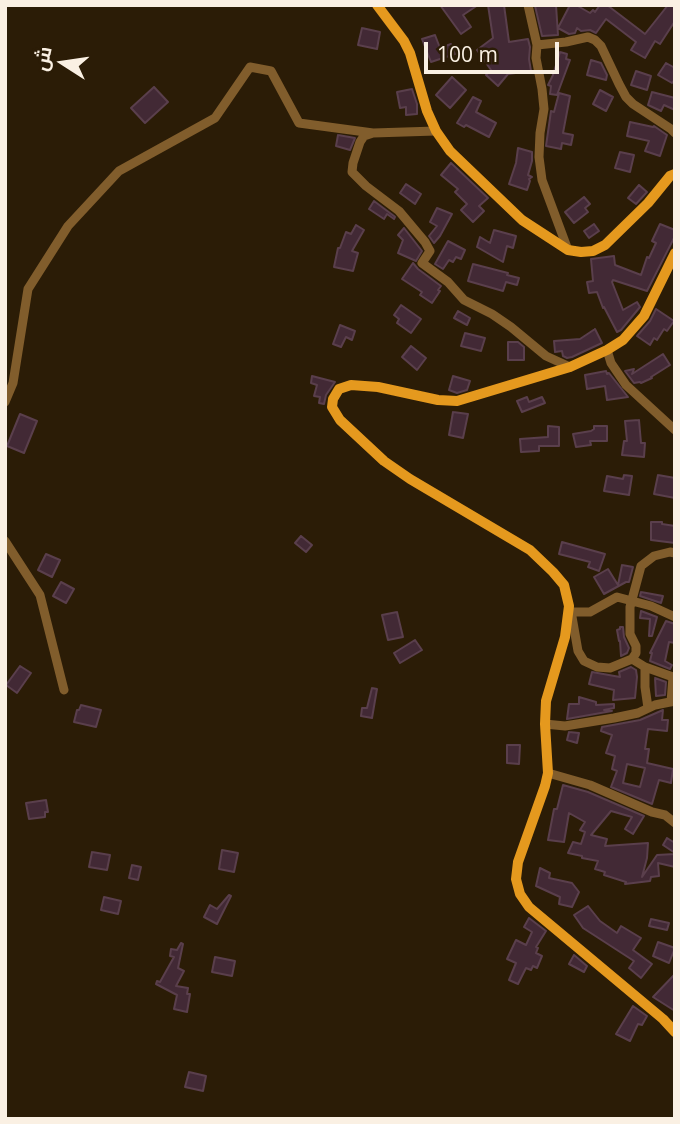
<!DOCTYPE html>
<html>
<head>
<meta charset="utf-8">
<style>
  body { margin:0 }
  #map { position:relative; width:680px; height:1124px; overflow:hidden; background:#2b1c06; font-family:"Open Sans",Cairo,sans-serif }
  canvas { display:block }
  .frame { position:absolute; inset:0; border:7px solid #faf0e3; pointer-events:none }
  .north { position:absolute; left:28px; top:28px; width:70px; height:70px; -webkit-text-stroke:5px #2b1c06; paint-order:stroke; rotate:282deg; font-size:19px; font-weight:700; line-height:28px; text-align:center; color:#faf0e3 }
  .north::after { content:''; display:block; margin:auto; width:24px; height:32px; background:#faf0e3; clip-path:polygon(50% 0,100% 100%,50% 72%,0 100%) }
  .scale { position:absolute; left:424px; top:42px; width:135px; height:32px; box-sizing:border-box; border:4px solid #faf0e3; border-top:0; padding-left:9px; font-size:21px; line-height:24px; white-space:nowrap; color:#faf0e3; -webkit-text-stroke:5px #2b1c06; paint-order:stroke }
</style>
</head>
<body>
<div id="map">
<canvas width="680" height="1124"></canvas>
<div class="frame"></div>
<div class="north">ش</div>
<div class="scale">100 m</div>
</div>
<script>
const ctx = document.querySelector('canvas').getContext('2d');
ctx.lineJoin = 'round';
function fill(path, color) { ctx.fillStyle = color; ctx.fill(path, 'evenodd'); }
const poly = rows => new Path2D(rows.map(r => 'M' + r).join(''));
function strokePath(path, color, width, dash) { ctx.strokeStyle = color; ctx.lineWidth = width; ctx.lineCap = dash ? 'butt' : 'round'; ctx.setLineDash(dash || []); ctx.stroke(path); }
const building = poly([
  [440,5,478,5,463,15,471,27,461,34,440,5],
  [488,5,504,5,509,42,528,39,530,47,529,59,531,71,508,74,498,86,486,75,491,70,477,50,493,38,488,5],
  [538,5,556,5,558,35,542,36,535,6,538,5],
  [570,5,576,5,590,13,593,10,595,12,600,5,607,5,645,34,668,5,675,5,675,21,660,44,655,41,645,58,631,50,636,42,606,19,596,33,590,30,581,31,577,28,575,33,569,34,558,28,570,5],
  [362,28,380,32,377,49,358,45,362,28],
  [435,35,440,48,451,44,455,54,431,62,422,39,435,35],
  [560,52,567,54,566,59,570,60,557,95,550,94,551,86,548,85,553,75,560,52],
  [591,60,601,63,607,75,606,80,587,75,591,60],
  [666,63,675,68,675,79,672,83,658,75,666,63],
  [636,71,651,76,647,90,631,85,636,71],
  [452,77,466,90,450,108,436,95,452,77],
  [154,87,168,102,145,123,131,108,154,87],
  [412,89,417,104,417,114,406,115,406,107,400,108,397,92,412,89],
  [600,90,613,97,606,111,593,104,600,90],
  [652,92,675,98,675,110,664,105,661,111,648,105,652,92],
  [559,93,570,96,563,133,573,135,571,145,562,143,561,149,546,146,551,111,554,112,559,93],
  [473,97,481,101,476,112,496,123,489,137,466,125,464,127,457,123,473,97],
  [630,122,653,127,654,126,667,135,660,156,645,151,649,141,627,136,630,122],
  [338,135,355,138,350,150,336,146,338,135],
  [518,148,532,152,532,161,528,175,532,177,529,179,530,181,527,190,509,184,516,163,518,148],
  [620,152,634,155,630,172,615,168,620,152],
  [451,163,488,198,479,206,484,211,473,222,461,210,467,204,455,192,458,189,441,175,451,163],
  [406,184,421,194,415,204,400,193,406,184],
  [639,185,647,192,636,204,628,198,639,185],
  [584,197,590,204,585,208,588,212,574,223,565,212,584,197],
  [374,201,394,216,395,217,394,219,387,214,384,219,369,209,374,201],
  [437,208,452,214,440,236,434,243,429,236,437,226,430,222,437,208],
  [594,224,599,231,589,238,584,231,594,224],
  [660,224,675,230,675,236,647,291,613,280,612,282,623,310,637,302,640,307,621,330,617,332,604,307,603,308,597,292,589,293,587,282,593,281,591,259,614,256,615,265,641,275,647,257,649,258,656,243,652,241,660,224],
  [356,225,364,230,352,251,358,253,353,271,334,267,338,248,340,248,346,232,351,234,356,225],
  [404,228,422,251,416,261,398,253,403,240,398,235,404,228],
  [494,230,516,236,513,248,507,246,503,262,477,247,480,237,490,243,494,230],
  [448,241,465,250,461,259,456,257,453,262,449,260,443,269,435,264,448,241],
  [413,263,418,269,441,286,438,290,440,291,432,303,420,295,422,292,402,279,413,263],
  [473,264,508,273,507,275,519,278,517,285,506,282,503,291,468,281,473,264],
  [401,305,421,319,411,333,397,323,399,319,394,315,401,305],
  [656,309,674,321,667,331,664,329,657,340,654,338,650,345,637,336,650,321,656,309],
  [458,311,470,318,467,325,454,318,458,311],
  [340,325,355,331,352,340,346,337,341,347,333,344,340,325],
  [595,329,602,343,572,357,567,358,563,356,562,351,555,352,554,341,580,339,595,329],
  [465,333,485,338,481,351,461,346,465,333],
  [508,342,518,342,524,347,524,360,508,360,508,342],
  [411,346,426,358,417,370,402,357,411,346],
  [663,354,670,365,651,377,652,378,641,383,640,382,634,383,625,371,634,369,632,374,663,354],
  [606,371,607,374,609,373,628,397,607,400,605,386,587,389,585,375,606,371],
  [312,376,335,382,326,395,324,404,319,403,320,397,314,396,317,385,311,383,312,376],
  [453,376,470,381,467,390,457,393,449,390,453,376],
  [527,397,529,402,542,397,545,403,522,412,517,401,527,397],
  [453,412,468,414,463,438,449,435,453,412],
  [20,414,37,421,24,453,7,446,20,414],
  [639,420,641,443,645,443,644,457,622,455,624,441,627,441,625,421,639,420],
  [548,426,559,427,559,446,539,446,539,451,521,452,520,439,548,437,548,426],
  [594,426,607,426,607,441,590,441,591,445,576,447,573,434,591,431,594,429,594,426],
  [624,475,632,476,629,495,604,491,607,476,623,479,624,475],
  [658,475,675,478,675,498,654,494,658,475],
  [651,522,662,522,662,524,675,526,675,543,651,540,651,522],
  [301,536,312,545,306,552,295,543,301,536],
  [562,542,605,554,599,571,588,567,590,562,559,554,562,542],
  [46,554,60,560,52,577,38,570,46,554],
  [622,565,633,567,629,582,626,582,604,594,594,577,608,569,618,585,622,565],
  [61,582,74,589,66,603,53,596,61,582],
  [641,592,663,596,661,603,640,596,641,592],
  [641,611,657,617,652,636,649,636,650,619,640,618,641,611],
  [397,612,403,637,388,640,382,615,397,612],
  [666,621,675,624,675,643,669,642,665,661,672,665,670,669,650,661,652,653,650,653,666,621],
  [620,627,623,627,624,637,629,648,627,653,621,656,620,641,619,641,617,630,620,629,620,627],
  [415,640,422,650,400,663,394,653,415,640],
  [20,666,31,673,17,693,6,685,20,666],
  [631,667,636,670,637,677,635,698,613,700,614,690,589,684,592,672,620,677,619,672,631,667],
  [655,678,666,682,665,695,656,696,655,678],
  [372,688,377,689,372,718,361,716,362,708,367,708,372,688],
  [579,697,596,702,596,705,614,704,614,708,604,710,612,711,567,719,569,704,579,704,579,697],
  [81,705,101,710,96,727,74,722,77,710,79,710,81,705],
  [663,710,662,720,668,720,667,731,648,729,645,749,649,749,647,763,673,769,671,783,659,780,652,804,611,787,617,771,612,769,615,756,606,753,612,735,601,731,602,727,640,720,663,710],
  [627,764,645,768,640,787,623,783,627,764],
  [569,732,579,733,577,743,567,740,569,732],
  [507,745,520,745,519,764,507,763,507,745],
  [563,785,588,792,644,816,633,834,625,829,632,817,611,811,591,835,607,839,605,846,648,843,647,858,642,877,657,855,675,854,675,867,658,863,659,876,651,877,650,881,625,884,626,882,604,875,605,872,595,869,598,861,582,858,582,856,568,853,573,842,581,844,585,832,580,830,585,822,569,813,564,842,548,840,554,809,557,809,563,785],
  [46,800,48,812,45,812,45,817,29,819,26,803,46,800],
  [667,838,675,843,675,853,663,845,667,838],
  [222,850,238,853,234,872,219,869,222,850],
  [92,852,110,855,107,870,89,867,92,852],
  [132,865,141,867,138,880,129,878,132,865],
  [540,868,550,873,549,878,572,883,579,892,572,907,559,904,560,897,536,886,540,868],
  [229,895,231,896,217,924,204,917,210,905,217,909,229,895],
  [104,897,121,901,118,914,101,910,104,897],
  [588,906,600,921,617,933,621,926,641,938,633,950,652,964,641,978,629,968,634,961,583,928,574,915,588,906],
  [529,918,546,931,536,947,538,948,536,953,542,956,537,968,533,966,531,970,526,968,518,984,509,980,516,963,507,959,516,940,526,945,532,932,524,927,529,918],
  [651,919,669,923,667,930,649,926,651,919],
  [658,942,675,948,669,963,653,956,658,942],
  [181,943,183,944,178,968,184,971,176,986,188,988,187,994,190,994,187,1012,174,1009,177,995,156,984,157,981,160,982,174,957,170,956,171,949,177,950,181,943],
  [574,955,587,966,584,972,569,964,574,955],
  [215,957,235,961,232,976,212,972,215,957],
  [675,974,675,1011,653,997,675,974],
  [633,1006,647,1016,642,1025,638,1024,630,1041,616,1034,633,1006],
  [189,1072,206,1076,203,1091,185,1087,189,1072]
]);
fill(building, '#422935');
strokePath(building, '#5a3f4c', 2);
strokePath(poly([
  [528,5,537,45,536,58,542,89,544,109,540,133,539,157,542,180,568,250],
  [537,45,566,42,588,37,595,40,601,46,619,84,626,97,633,104,671,129,675,133],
  [436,131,373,133,364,136,360,142,353,163,352,172,366,186,399,211,425,242,430,251,422,263,448,282,464,300,492,314,511,327,546,356,570,367],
  [607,350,611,363,626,385,675,430],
  [5,402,13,383,28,289,68,226,119,171,215,118,250,67,271,71,299,123,373,133],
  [5,541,40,595,64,690],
  [571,611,578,651,584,661,597,667,610,668,632,659,636,653,636,646,630,634,630,607,641,566,654,556,670,552,675,553],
  [572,612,590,612,617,597,651,606,675,617],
  [632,659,645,667,673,677,671,702],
  [645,667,645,687,648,708],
  [545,724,565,726,614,718,638,713,655,705,675,701],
  [548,773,590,785,652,812,665,815,675,823]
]), '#815d2c', 9);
strokePath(poly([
  [377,5,404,41,410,53,427,111,436,131,450,151,522,220,568,250,581,252,593,251,605,245,648,203,670,176,675,174],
  [675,253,644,316,623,340,607,350,570,367,457,401,438,400,378,387,351,385,339,389,333,399,332,407,340,420,384,461,410,479,530,550,553,572,564,585,569,606,565,637,546,701,545,724,548,773,545,786,518,862,516,879,520,894,529,907,663,1019,675,1032]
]), '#e5991e', 10);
</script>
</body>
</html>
